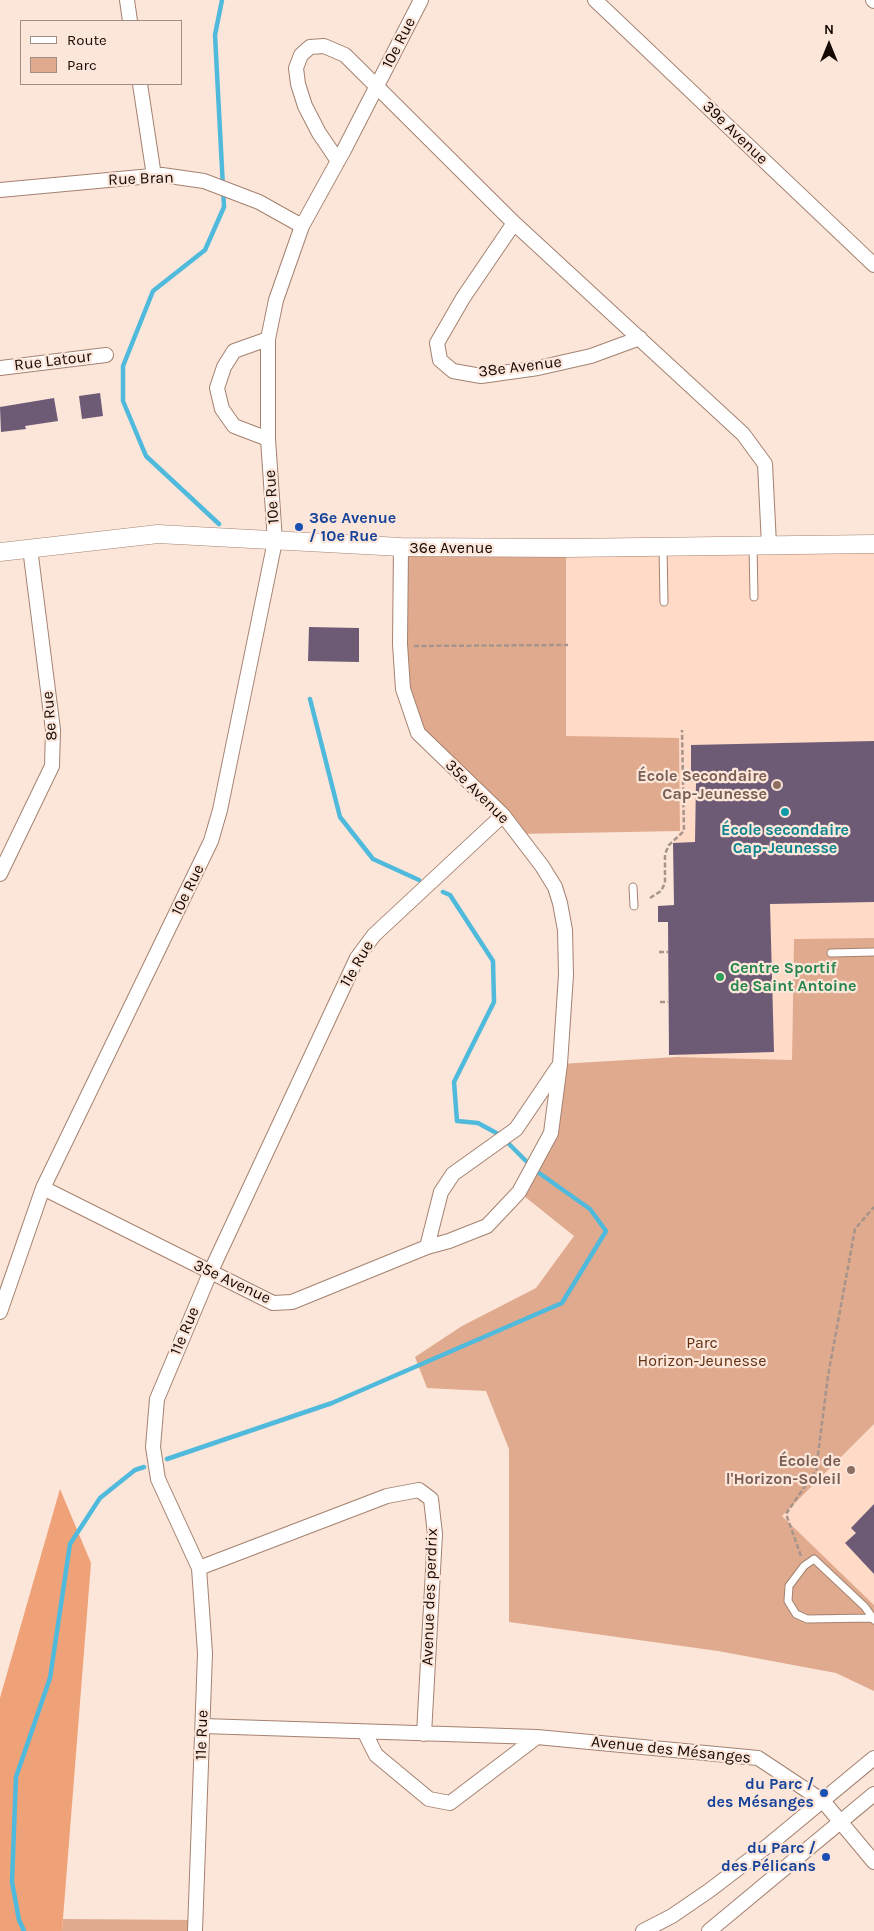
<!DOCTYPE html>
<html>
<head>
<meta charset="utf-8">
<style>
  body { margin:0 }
  #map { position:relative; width:874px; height:1931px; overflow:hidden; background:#fce5d9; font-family:Karla,sans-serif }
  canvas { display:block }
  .legend { position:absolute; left:20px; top:20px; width:162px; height:65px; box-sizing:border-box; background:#fce5d9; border:1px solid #a08d84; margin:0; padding:6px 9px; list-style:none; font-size:15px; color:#150904 }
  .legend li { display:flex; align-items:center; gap:10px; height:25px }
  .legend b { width:25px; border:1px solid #a08d84 }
  .north { position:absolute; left:804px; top:20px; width:50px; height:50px; -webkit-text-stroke:4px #fce5d9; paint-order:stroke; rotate:0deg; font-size:14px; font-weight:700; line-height:20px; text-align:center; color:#150904 }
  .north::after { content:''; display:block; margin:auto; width:18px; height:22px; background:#150904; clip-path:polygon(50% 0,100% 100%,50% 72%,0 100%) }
</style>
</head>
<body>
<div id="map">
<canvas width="874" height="1931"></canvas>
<ul class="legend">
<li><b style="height:6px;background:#fff"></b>Route</li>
<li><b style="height:14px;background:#e0aa8e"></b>Parc</li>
</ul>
<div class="north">N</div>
</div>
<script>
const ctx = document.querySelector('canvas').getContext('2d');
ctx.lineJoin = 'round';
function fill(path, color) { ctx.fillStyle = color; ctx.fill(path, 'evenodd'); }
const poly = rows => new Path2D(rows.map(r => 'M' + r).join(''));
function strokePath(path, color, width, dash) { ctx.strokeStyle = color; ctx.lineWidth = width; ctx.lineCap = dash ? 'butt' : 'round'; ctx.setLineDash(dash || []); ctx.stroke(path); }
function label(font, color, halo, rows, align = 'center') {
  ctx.font = font + ' Karla,sans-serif'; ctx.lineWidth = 4.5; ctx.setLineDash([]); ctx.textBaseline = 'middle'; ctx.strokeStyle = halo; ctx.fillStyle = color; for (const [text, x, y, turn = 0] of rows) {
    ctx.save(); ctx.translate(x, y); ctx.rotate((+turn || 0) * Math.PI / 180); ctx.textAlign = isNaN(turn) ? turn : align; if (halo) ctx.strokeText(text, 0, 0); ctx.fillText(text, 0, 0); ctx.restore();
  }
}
fill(poly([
  [874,544,874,938,794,939,792,1060,677,1057,673,843,680,831,679,738,566,737,566,548],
  [874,1424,874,1605,782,1516]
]), '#fedac7');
fill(poly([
  [401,547,566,548,566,736,679,738,680,831,517,834,418,733,403,689],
  [874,938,874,1424,782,1516,874,1605,874,1691,836,1673,718,1651,509,1622,509,1449,486,1391,427,1388,415,1357,462,1326,536,1288,574,1236,519,1192,551,1133,560,1064,677,1057,792,1060,794,939],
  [63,1919,195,1920,195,1931,62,1931]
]), '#e0aa8e');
fill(poly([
  [60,1489,91,1563,62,1931,0,1931,0,1698]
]), '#efa278');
strokePath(poly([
  [219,524,146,456,123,401,123,366,153,291,205,250,224,207,215,35,222,0],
  [310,699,340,817,373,859,419,880],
  [443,892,450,895,493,961,494,1002,454,1082,457,1121,478,1123,500,1135],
  [509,1144,526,1161],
  [167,1459,332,1403,562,1303,606,1231,590,1209,539,1173],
  [24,1931,19,1920,12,1882,16,1777,50,1678,70,1544,100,1498,135,1470,144,1467]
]), '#50badc', 4.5);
fill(poly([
  [100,393,103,416,82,419,79,396],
  [54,398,58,421,25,426,26,429,1,432,0,407],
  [309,627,359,628,359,662,308,661],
  [874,741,874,902,770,904,774,1052,669,1055,668,922,658,922,658,906,674,905,673,843,695,842,696,782,691,782,691,745],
  [874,1504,874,1574,845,1543,856,1533,851,1528]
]), '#6d5a75');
const service = poly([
  [753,545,754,597],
  [663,547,664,602],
  [633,887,634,906],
  [831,953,874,952],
  [872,1618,807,1619,796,1614,788,1601,789,1586,804,1566,814,1559,865,1607,874,1620]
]);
const minor = poly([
  [127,0,130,21],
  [595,0,874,265],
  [873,0,874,1],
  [140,84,154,176],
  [338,161,319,133,305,106,298,84,296,68,301,55,310,47,324,46,345,55,514,223,743,434,765,464,769,545],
  [0,190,162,175,204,181,259,202,302,226],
  [514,223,463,298,437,343,440,360,453,371,481,376,538,368,591,356,640,338],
  [268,339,234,351,224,367,217,388,222,409,234,426,268,439],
  [0,368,106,355],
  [0,874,52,766,53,730,30,548],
  [43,1188,273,1303,292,1302,427,1247,449,1241,487,1226,519,1192,551,1133,560,1064,566,975,565,930,560,903,555,887,542,866,503,815,418,733,403,689,400,644,401,547],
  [427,1247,441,1192,453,1174,516,1129,558,1067],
  [0,1312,43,1188,211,841,220,810,275,541,268,439,268,339,276,300,302,226,344,150,421,0],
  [199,1568,387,1496,419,1490,431,1499,435,1534,424,1734],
  [203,1726,537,1737,758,1758,823,1801,874,1862],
  [365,1733,376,1755,429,1799,450,1803,537,1737],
  [195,1931,205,1653,199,1568,158,1479,153,1447,157,1399,210,1273,357,958,374,935,503,815],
  [643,1931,672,1916,710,1890,770,1844,874,1758],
  [709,1931,874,1794]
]);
const tertiary = poly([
  [0,552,158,534,401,547,566,548,874,544]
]);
strokePath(service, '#a48270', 9);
strokePath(minor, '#a48270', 16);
strokePath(tertiary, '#a48270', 19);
strokePath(poly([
  [414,646,568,645],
  [650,898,661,891,665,883,665,854,669,845,684,831,682,730],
  [659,952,668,952],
  [660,1002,668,1002],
  [801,1556,786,1514,816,1470,828,1376,855,1229,874,1207]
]), '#a7948b', 2.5, [5, 2.5]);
strokePath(service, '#fff', 7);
strokePath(minor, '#fff', 14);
strokePath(tertiary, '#fff', 18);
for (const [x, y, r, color] of [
  [299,527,5,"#1a4fb4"],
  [777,785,5,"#8d6e63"],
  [785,812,5,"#0f9aa8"],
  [720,977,5,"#2e9e5b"],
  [851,1470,5,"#8d6e63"],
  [824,1793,5,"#1a4fb4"],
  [826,1857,5,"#1a4fb4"]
]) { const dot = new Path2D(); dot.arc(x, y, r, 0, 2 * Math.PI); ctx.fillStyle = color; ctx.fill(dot); strokePath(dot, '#fce5d9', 2); }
label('16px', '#150904', '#fce5d9', [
  ["10e Rue",399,43,-63],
  ["39e Avenue",735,133,44],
  ["Rue Bran",141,179,-2],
  ["Rue Latour",53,361,-7],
  ["38e Avenue",520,367,-7],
  ["10e Rue",272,497,-94],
  ["36e Avenue",451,548],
  ["8e Rue",50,716,-95],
  ["35e Avenue",477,792,45],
  ["10e Rue",188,890,-64],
  ["11e Rue",357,964,-60],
  ["35e Avenue",232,1282,25],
  ["11e Rue",185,1331,-67],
  ["Avenue des perdrix",430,1597,-88],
  ["11e Rue",202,1735,-88],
  ["Avenue des Mésanges",671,1750,6]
]);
label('bold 16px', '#164399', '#fce5d9', [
  ["36e Avenue",309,518,"left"],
  ["/ 10e Rue",309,536,"left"],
  ["du Parc /",814,1784],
  ["des Mésanges",814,1802],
  ["du Parc /",816,1848],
  ["des Pélicans",816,1866]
], 'right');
label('bold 16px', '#785e54', '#fce5d9', [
  ["École Secondaire",767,776],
  ["Cap-Jeunesse",767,794],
  ["École de",841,1461],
  ["l'Horizon-Soleil",841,1479]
], 'right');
label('bold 16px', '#0d838f', '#fce5d9', [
  ["École secondaire",785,830],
  ["Cap-Jeunesse",785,848]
]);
label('bold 16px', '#27864d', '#fce5d9', [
  ["Centre Sportif",730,968],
  ["de Saint Antoine",730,986]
], 'left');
label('16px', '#623012', '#fce5d9', [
  ["Parc",702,1343],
  ["Horizon-Jeunesse",702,1361]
]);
</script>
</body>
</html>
